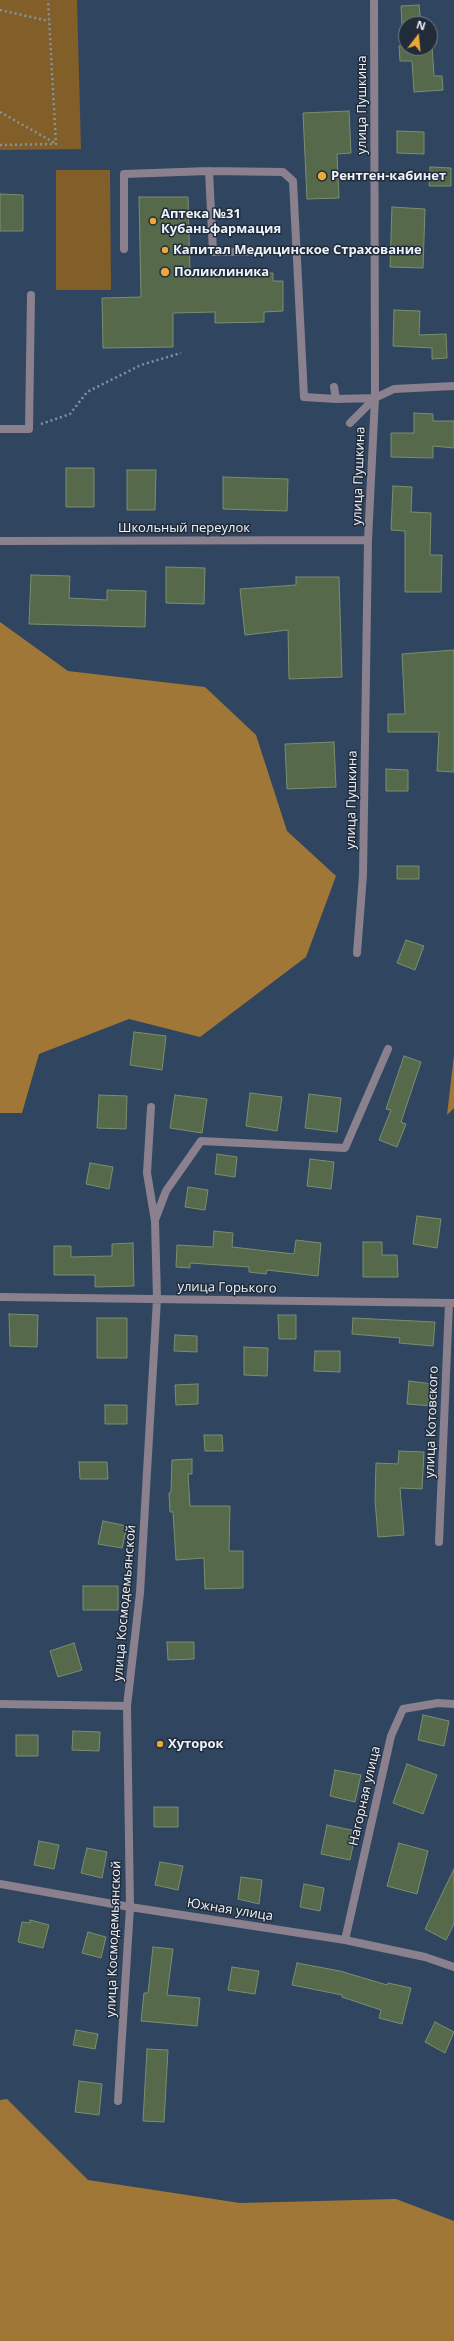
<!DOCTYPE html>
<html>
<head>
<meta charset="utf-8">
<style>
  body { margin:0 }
  #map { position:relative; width:454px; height:2341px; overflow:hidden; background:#304560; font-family:"Open Sans",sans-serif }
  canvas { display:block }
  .north { position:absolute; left:398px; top:16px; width:40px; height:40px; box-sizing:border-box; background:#222b38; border:1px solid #727b87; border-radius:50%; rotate:16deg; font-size:11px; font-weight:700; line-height:16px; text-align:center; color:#ebf3fd }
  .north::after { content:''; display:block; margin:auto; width:14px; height:18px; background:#eca93b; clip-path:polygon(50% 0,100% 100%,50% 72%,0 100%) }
</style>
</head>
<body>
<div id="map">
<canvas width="454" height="2341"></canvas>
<div class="north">N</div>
</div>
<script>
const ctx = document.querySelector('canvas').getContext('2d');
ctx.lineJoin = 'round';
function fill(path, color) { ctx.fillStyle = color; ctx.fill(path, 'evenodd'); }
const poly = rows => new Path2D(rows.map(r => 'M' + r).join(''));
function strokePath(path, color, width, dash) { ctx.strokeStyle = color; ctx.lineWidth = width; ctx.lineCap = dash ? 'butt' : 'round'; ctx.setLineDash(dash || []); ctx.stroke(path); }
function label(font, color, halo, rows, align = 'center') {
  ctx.font = font + ' "Open Sans",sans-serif'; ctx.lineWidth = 3; ctx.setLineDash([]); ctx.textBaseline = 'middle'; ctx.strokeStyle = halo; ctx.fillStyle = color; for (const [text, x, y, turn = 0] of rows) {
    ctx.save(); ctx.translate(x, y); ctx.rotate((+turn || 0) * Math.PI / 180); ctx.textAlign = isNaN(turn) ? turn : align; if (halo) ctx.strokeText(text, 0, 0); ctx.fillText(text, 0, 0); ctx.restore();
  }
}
fill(poly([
  [0,0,77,0,81,149,0,150],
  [56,170,110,170,111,290,56,290]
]), '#825f29');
fill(poly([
  [0,622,68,671,205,687,256,735,287,831,336,876,306,957,200,1037,129,1019,39,1054,22,1113,0,1113],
  [454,1055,454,1108,447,1115],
  [7,2099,88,2180,240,2203,396,2199,454,2221,454,2341,0,2341,0,2100]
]), '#a17738');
const building = poly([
  [419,5,421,24,406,24,406,48,430,48,430,45,432,45,434,76,442,76,443,90,414,92,412,61,400,61,399,46,403,46,401,6,419,5],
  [349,111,351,153,337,154,339,198,307,199,303,113,349,111],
  [397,131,424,132,424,154,397,153,397,131],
  [430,167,451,168,451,186,429,186,430,167],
  [0,194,23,195,23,231,0,231,0,194],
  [139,197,188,197,190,272,273,273,273,281,283,281,283,311,264,312,264,322,215,323,215,312,173,313,173,347,103,348,102,298,141,297,139,197],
  [392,207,425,209,423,268,390,267,392,207],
  [394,310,420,311,419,335,446,334,447,358,432,359,432,348,393,346,394,310],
  [414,413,433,414,433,421,454,421,454,448,433,446,433,458,391,457,391,433,414,433,414,413],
  [66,468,94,468,94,507,66,507,66,468],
  [127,470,156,470,155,510,127,510,127,470],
  [223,477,288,479,287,511,223,509,223,477],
  [393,486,412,487,411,512,431,513,430,555,442,555,441,592,405,592,405,531,391,530,393,486],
  [166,567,205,568,204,604,166,603,166,567],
  [31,575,70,576,69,598,107,600,107,590,146,591,145,627,29,624,31,575],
  [296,577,339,577,342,677,289,679,288,630,245,635,240,589,296,585,296,577],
  [454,650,454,772,437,771,439,732,388,732,388,714,405,714,402,654,454,650],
  [334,742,336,787,287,789,285,744,334,742],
  [386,769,408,770,408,791,386,791,386,769],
  [397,866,419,866,419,879,397,879,397,866],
  [406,940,424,946,415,970,397,963,406,940],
  [134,1032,166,1036,162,1070,130,1065,134,1032],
  [404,1056,421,1062,401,1122,406,1124,397,1147,379,1140,391,1110,386,1109,404,1056],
  [250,1093,282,1097,277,1131,246,1126,250,1093],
  [309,1094,341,1098,337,1132,305,1128,309,1094],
  [99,1095,127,1096,126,1129,97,1128,99,1095],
  [175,1095,207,1099,202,1133,170,1128,175,1095],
  [217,1154,237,1157,235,1177,215,1174,217,1154],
  [310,1159,334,1162,331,1189,307,1186,310,1159],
  [90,1163,113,1167,109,1189,86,1184,90,1163],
  [188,1187,208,1190,205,1210,185,1207,188,1187],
  [417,1216,441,1219,437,1248,413,1244,417,1216],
  [214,1231,233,1233,232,1247,294,1254,296,1240,321,1243,318,1276,267,1270,266,1274,249,1272,249,1267,190,1263,190,1268,176,1267,177,1245,213,1247,214,1231],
  [363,1242,382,1242,382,1255,397,1255,398,1277,363,1277,363,1242],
  [133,1243,134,1286,95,1287,95,1275,54,1275,54,1246,71,1246,71,1257,112,1256,112,1244,133,1243],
  [9,1314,38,1315,37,1347,10,1346,9,1314],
  [278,1315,296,1315,296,1339,279,1339,278,1315],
  [97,1318,127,1318,127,1358,97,1358,97,1318],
  [353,1318,435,1322,433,1346,399,1343,400,1338,352,1334,353,1318],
  [175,1335,197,1336,197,1352,174,1351,175,1335],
  [244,1347,268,1348,267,1376,244,1375,244,1347],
  [315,1351,340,1351,340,1372,314,1371,315,1351],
  [409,1381,433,1384,432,1406,407,1404,409,1381],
  [198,1384,198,1404,176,1405,175,1385,198,1384],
  [105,1405,127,1405,127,1424,105,1424,105,1405],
  [204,1435,222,1435,223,1451,205,1451,204,1435],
  [399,1451,424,1452,422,1489,400,1488,404,1535,378,1537,375,1500,376,1463,398,1464,399,1451],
  [192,1459,192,1474,188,1474,190,1506,230,1506,229,1551,243,1551,243,1588,205,1589,204,1558,176,1560,173,1512,170,1512,169,1493,171,1492,172,1460,192,1459],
  [79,1462,107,1462,108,1479,80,1479,79,1462],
  [103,1521,127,1526,122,1548,98,1544,103,1521],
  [83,1586,118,1586,118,1610,83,1610,83,1586],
  [167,1642,194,1642,194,1659,168,1660,167,1642],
  [74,1643,82,1670,58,1677,50,1651,74,1643],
  [423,1715,449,1721,444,1746,418,1740,423,1715],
  [73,1731,100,1732,99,1751,72,1750,73,1731],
  [16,1735,38,1735,38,1756,16,1756,16,1735],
  [407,1764,437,1775,423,1814,393,1803,407,1764],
  [335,1770,361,1775,355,1802,330,1796,335,1770],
  [154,1807,178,1807,178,1827,154,1827,154,1807],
  [327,1825,356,1831,350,1860,321,1854,327,1825],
  [39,1841,59,1845,54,1869,34,1865,39,1841],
  [399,1843,428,1851,417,1894,387,1886,399,1843],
  [87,1848,107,1852,102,1878,81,1873,87,1848],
  [160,1862,183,1866,178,1890,155,1885,160,1862],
  [454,1869,454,1924,446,1940,425,1929,454,1869],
  [241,1877,262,1880,259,1904,238,1899,241,1877],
  [304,1884,324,1888,320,1911,300,1907,304,1884],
  [30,1920,49,1925,43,1948,18,1942,22,1922,30,1923,30,1920],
  [88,1932,106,1937,101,1958,82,1953,88,1932],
  [153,1947,173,1949,167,1995,200,1998,197,2026,141,2021,144,1993,148,1993,153,1947],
  [297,1963,340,1971,387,1985,388,1983,411,1988,402,2024,379,2018,381,2010,342,1997,342,1995,292,1985,297,1963],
  [232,1967,259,1971,255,1994,228,1990,232,1967],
  [435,2022,454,2032,445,2053,425,2042,435,2022],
  [76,2030,98,2034,95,2049,73,2045,76,2030],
  [147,2049,168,2050,164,2122,143,2121,147,2049],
  [79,2081,102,2084,99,2115,75,2112,79,2081]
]);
fill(building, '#566a4b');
strokePath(building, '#798f6e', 1);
strokePath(poly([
  [0,10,49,21],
  [0,112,55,143],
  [0,145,56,144,48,0],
  [41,424,70,414,87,392,141,365,181,353]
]), '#8393a6', 2.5, [2, 3]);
strokePath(poly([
  [124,249,124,174,209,171],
  [297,251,213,252,209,171,283,172,293,181,304,397,336,399],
  [334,387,336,399,375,398],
  [350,423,375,398]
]), '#8a808e', 8);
strokePath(poly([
  [375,398,394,389,454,386],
  [0,429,29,429,31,295],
  [0,541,368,540],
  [357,953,363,875,368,540,375,398,374,0],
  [155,1220,166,1191,201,1141,345,1148,388,1049],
  [0,1297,454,1303],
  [439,1542,449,1303],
  [0,1704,127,1706],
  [0,1884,130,1907,345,1940,425,1957,454,1967],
  [345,1940,391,1736,403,1709,438,1703,454,1704],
  [118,2101,130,1907,127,1706,140,1593,157,1299,155,1221,147,1173,151,1107]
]), '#8a808e', 8);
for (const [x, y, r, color] of [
  [322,176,5,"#eca93b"],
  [153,221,4,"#eca93b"],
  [165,250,4,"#eca93b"],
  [165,272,5,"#eca93b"],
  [160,1744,4,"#eca93b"]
]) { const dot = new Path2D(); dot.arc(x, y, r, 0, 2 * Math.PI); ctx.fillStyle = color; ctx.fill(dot); strokePath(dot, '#222b38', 1.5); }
label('13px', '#ebf3fd', '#222b38', [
  ["улица Пушкина",362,105,-90],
  ["улица Пушкина",359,476,-88],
  ["Школьный переулок",184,528],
  ["улица Пушкина",352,800,-89],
  ["улица Горького",227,1288,1],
  ["улица Котовского",432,1422,-88],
  ["улица Космодемьянской",125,1603,-85],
  ["Нагорная улица",365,1796,-77],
  ["Южная улица",230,1910,9],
  ["улица Космодемьянской",114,1939,-88]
]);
label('bold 13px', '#ebf3fd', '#222b38', [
  ["Рентген-кабинет",331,176],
  ["Аптека №31",161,214],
  ["Кубаньфармация",161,229],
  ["Капитал Медицинское Страхование",173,250],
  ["Поликлиника",174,272],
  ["Хуторок",168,1744]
], 'left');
</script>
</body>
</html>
